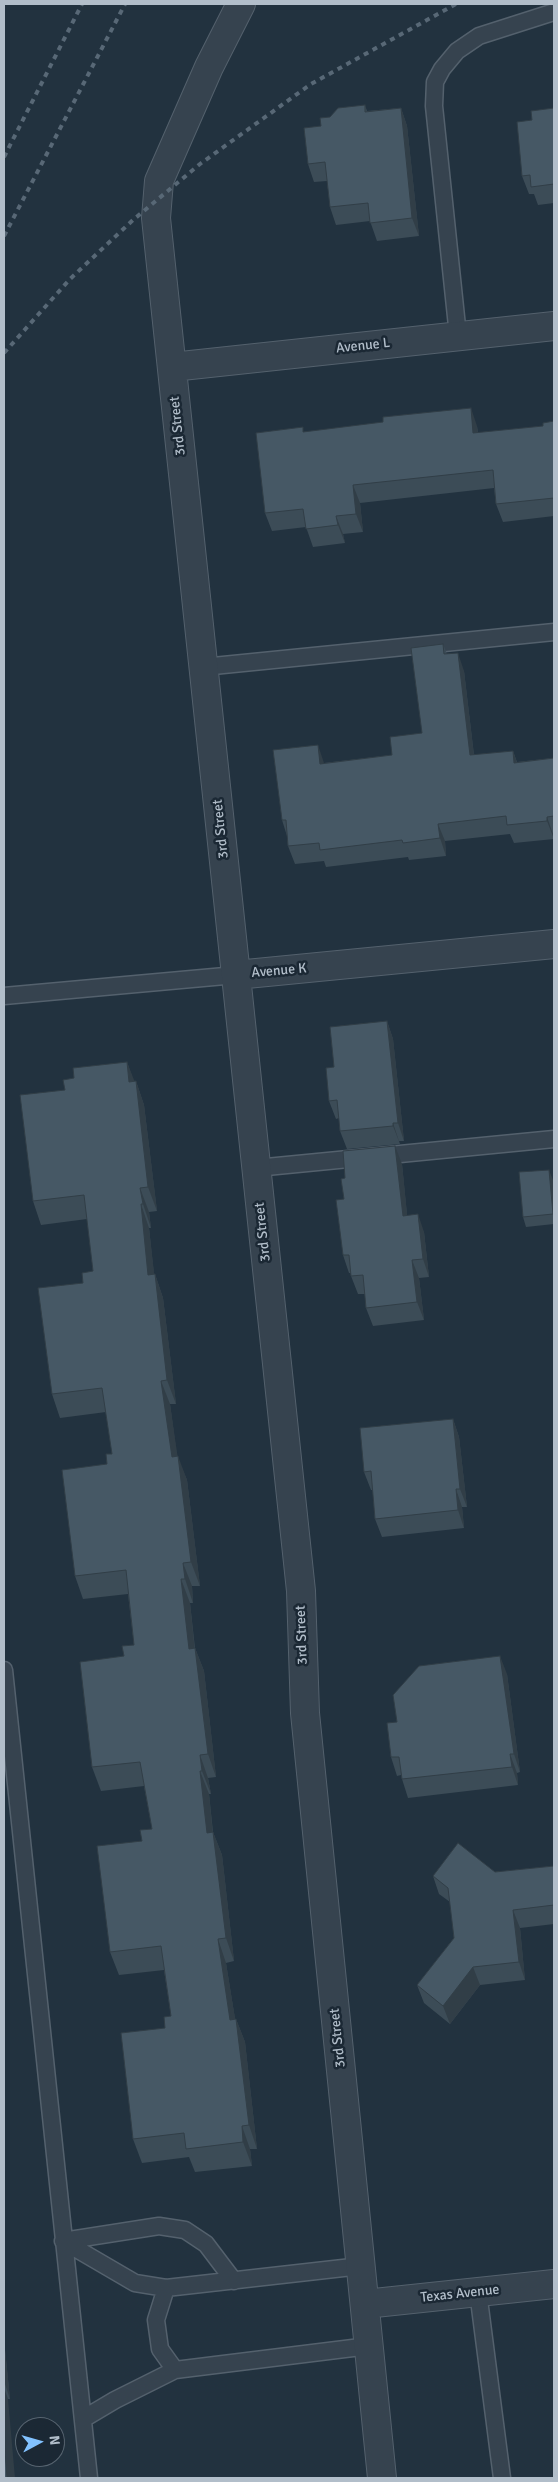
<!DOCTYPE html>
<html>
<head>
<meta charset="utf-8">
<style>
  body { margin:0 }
  #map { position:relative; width:558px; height:2482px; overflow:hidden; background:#22323f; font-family:Signika,sans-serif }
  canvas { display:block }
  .frame { position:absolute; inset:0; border:5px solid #b2beca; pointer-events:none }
  .north { position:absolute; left:15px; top:2417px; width:50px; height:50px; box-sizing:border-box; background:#1b2834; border:1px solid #576470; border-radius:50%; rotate:84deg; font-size:14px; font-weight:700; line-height:20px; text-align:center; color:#b2beca }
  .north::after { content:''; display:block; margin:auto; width:18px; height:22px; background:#82c2ff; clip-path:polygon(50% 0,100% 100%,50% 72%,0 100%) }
</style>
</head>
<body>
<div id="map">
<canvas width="558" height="2482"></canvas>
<div class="frame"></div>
<div class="north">N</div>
</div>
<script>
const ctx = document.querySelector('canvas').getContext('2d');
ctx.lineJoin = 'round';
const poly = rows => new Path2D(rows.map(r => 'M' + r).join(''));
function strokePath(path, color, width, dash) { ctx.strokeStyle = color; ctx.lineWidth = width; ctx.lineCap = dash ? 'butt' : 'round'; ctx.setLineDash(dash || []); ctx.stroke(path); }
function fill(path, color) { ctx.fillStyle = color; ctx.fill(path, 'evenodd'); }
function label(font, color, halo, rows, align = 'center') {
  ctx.font = font + ' Signika,sans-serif'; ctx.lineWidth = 5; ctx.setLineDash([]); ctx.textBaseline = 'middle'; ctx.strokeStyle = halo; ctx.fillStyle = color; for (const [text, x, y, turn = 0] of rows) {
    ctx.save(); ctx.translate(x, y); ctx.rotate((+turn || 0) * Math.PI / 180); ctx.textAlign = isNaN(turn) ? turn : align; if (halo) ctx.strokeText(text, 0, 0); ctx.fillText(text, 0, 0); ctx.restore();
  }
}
const lane = poly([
  [458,336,434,106,435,82,442,69,457,51,479,36,554,12],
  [203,667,554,632],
  [4,996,236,975],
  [256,1168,554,1139],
  [4,1670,89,2478],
  [63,2241,135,2283,166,2288,361,2266],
  [63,2241,159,2226,185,2230,206,2244,234,2281],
  [166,2288,156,2320,160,2349,175,2370],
  [478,2292,502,2478],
  [83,2419,115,2400,175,2370,369,2346]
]);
const street = poly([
  [241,4,209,67,159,181,156,218,301,1591,305,1713,382,2478],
  [172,367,554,326],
  [236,975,554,944],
  [365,2304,554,2284]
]);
strokePath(lane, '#54616d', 19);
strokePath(street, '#54616d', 30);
strokePath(lane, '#36434f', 16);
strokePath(street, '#36434f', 28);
strokePath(poly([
  [4,157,82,4],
  [4,236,125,4],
  [4,353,70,279,133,220,200,164,311,84,456,4]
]), '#586876', 4, [5, 5]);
fill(poly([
  [365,105,367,111,401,108,407,126,419,236,377,241,370,221,336,225,330,207,327,181,314,182,308,164,330,117],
  [554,108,554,203,538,205,534,194,529,194,522,176,532,120],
  [554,421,554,516,503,522,496,504,494,488,360,503,363,532,343,534,345,543,313,547,306,527,272,531,265,513,305,432,477,426,478,433,543,426],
  [443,644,447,654,464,671,474,755,513,751,517,762,554,758,554,834,553,834,554,839,514,843,510,834,445,841,446,856,409,860,408,857,326,867,324,861,295,864,288,846,287,836,282,820,324,763,392,755,422,733],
  [387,1021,393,1039,404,1141,399,1141,400,1144,347,1149,340,1131,339,1118,336,1119,329,1101,334,1067],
  [127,1062,134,1082,136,1081,144,1105,157,1211,149,1212,151,1228,149,1228,154,1275,155,1274,163,1298,176,1404,170,1404,177,1456,187,1480,200,1586,192,1586,193,1603,190,1603,195,1648,204,1671,216,1777,208,1778,211,1794,209,1794,213,1832,222,1855,234,1961,226,1963,235,2019,236,2019,245,2042,257,2149,250,2149,252,2166,195,2172,189,2157,142,2163,133,2139,165,2028,171,2016,164,1970,119,1975,110,1952,142,1841,152,1829,144,1786,101,1791,92,1767,124,1656,134,1645,128,1594,83,1599,75,1576,107,1464,112,1454,106,1412,60,1418,52,1394,83,1283,93,1271,87,1219,41,1225,33,1201,65,1090,74,1078],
  [402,1164,407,1215,424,1232,429,1277,419,1278,424,1320,373,1326,366,1308,365,1294,358,1294,351,1276,351,1273,349,1273,343,1255,344,1199,345,1178],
  [553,1180,554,1197,554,1224,526,1227,523,1217],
  [453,1419,459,1437,467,1507,462,1507,464,1528,382,1537,375,1519,373,1490,371,1490,364,1472],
  [507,1674,520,1772,517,1773,518,1785,408,1798,402,1779,401,1775,397,1776,391,1757,397,1722],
  [554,1866,554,1924,520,1928,525,1980,480,1985,450,2024,424,2003,417,1985,454,1938,450,1902,439,1894,433,1876,495,1872],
  [4,2340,10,2399,8,2399,4,2478]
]), '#3c4c57');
fill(poly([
  [401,108,407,126,419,236,412,218],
  [471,408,477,426,480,451,473,433],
  [353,485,360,503,363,532,356,514],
  [336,516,343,534,345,543,338,525],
  [458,653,464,671,476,773,470,755],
  [318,745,324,763,326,782,320,764],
  [513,751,519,769,514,763],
  [547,817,553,834,554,839,547,821],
  [438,824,445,841,446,856,440,838],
  [387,1021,393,1039,404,1141,398,1123],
  [127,1062,136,1085,129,1082],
  [136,1081,144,1105,157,1211,148,1187],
  [393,1123,400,1144,393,1126],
  [395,1146,402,1164,409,1234,403,1216],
  [549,1170,553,1180,554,1197,554,1218,553,1214],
  [140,1188,149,1212,151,1228,143,1204],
  [141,1204,149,1228,157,1299,148,1275],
  [418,1214,424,1232,429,1277,423,1259],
  [412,1260,419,1278,424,1320,417,1302],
  [155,1274,163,1298,176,1404,167,1380],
  [161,1381,170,1404,181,1480,172,1457],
  [453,1419,459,1437,467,1507,460,1489],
  [178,1456,187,1480,200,1586,191,1562],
  [456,1489,462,1507,464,1528,458,1510],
  [183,1563,192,1586,193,1603,185,1579],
  [181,1579,190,1603,197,1672,189,1649],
  [195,1648,204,1671,216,1777,208,1754],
  [500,1656,507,1674,520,1772,514,1754],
  [510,1754,517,1773,518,1785,512,1767],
  [200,1755,208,1778,211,1794,202,1771],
  [200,1771,209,1794,215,1856,207,1833],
  [213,1832,222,1855,234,1961,226,1938],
  [513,1910,520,1928,525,1980,519,1962],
  [218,1939,226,1963,239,2043,230,2020],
  [473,1967,480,1985,450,2024,443,2006],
  [236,2019,245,2042,257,2149,249,2125],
  [242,2126,250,2149,252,2166,243,2142],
  [4,2340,10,2399,4,2381],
  [4,2388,8,2399,15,2478,7,2478,4,2437]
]), '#313e47');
const building = poly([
  [365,105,365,112,401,108,412,218,370,223,368,203,330,207,325,162,308,164,304,128,321,126,320,118,330,117,338,108,365,105],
  [554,108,554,184,531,187,530,175,522,176,517,122,532,120,531,111,554,108],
  [471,408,473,433,543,426,543,423,554,421,554,498,496,504,493,470,353,485,356,514,336,516,338,525,306,529,303,509,265,513,256,433,303,427,303,432,383,422,383,417,471,408],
  [443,644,444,654,458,653,470,755,513,751,514,763,554,758,554,816,547,817,547,821,507,825,506,816,438,824,440,838,403,843,402,840,320,850,319,843,288,846,286,820,282,820,273,750,318,745,320,764,392,755,390,737,422,733,411,648,443,644],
  [387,1021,398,1123,393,1123,393,1126,340,1131,337,1100,329,1101,326,1068,334,1067,330,1027,387,1021],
  [127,1062,129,1082,136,1081,148,1187,140,1188,143,1204,141,1204,148,1275,155,1274,167,1380,161,1381,172,1457,178,1456,191,1562,183,1563,185,1579,181,1579,189,1649,195,1648,208,1754,200,1755,202,1771,200,1771,207,1833,213,1832,226,1938,218,1939,230,2020,236,2019,249,2125,242,2126,243,2142,186,2149,184,2133,133,2139,121,2033,165,2028,164,2017,171,2016,161,1946,110,1952,97,1846,142,1841,140,1830,152,1829,140,1762,92,1767,80,1662,124,1656,122,1646,134,1645,126,1570,75,1576,62,1470,107,1464,106,1454,112,1454,102,1388,52,1394,38,1288,83,1283,82,1273,93,1271,84,1195,33,1201,20,1095,65,1090,63,1080,74,1078,73,1068,127,1062],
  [395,1146,403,1216,418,1214,423,1259,412,1260,417,1302,366,1308,363,1275,351,1276,349,1255,343,1255,336,1200,344,1199,341,1179,345,1178,343,1151,395,1146],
  [549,1170,553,1214,523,1217,519,1172,549,1170],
  [453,1419,460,1489,456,1489,458,1510,375,1519,371,1471,364,1472,360,1428,453,1419],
  [500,1656,514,1754,510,1754,512,1767,402,1779,399,1757,391,1757,387,1723,397,1722,393,1695,419,1666,500,1656],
  [458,1843,495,1872,554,1866,554,1905,513,1910,519,1962,473,1967,443,2006,417,1985,454,1938,448,1888,433,1876,458,1843],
  [4,2437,7,2478,4,2478,4,2437]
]);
fill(building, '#465865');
strokePath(building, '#313e47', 1);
label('14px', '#b2beca', '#1b2834', [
  ["Avenue L",363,346,-6],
  ["3rd Street",178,426,-96],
  ["3rd Street",221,829,-96],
  ["Avenue K",279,971,-5],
  ["3rd Street",263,1232,-96],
  ["3rd Street",302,1635,-92],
  ["3rd Street",338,2038,-96],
  ["Texas Avenue",460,2294,-6]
]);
</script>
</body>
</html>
